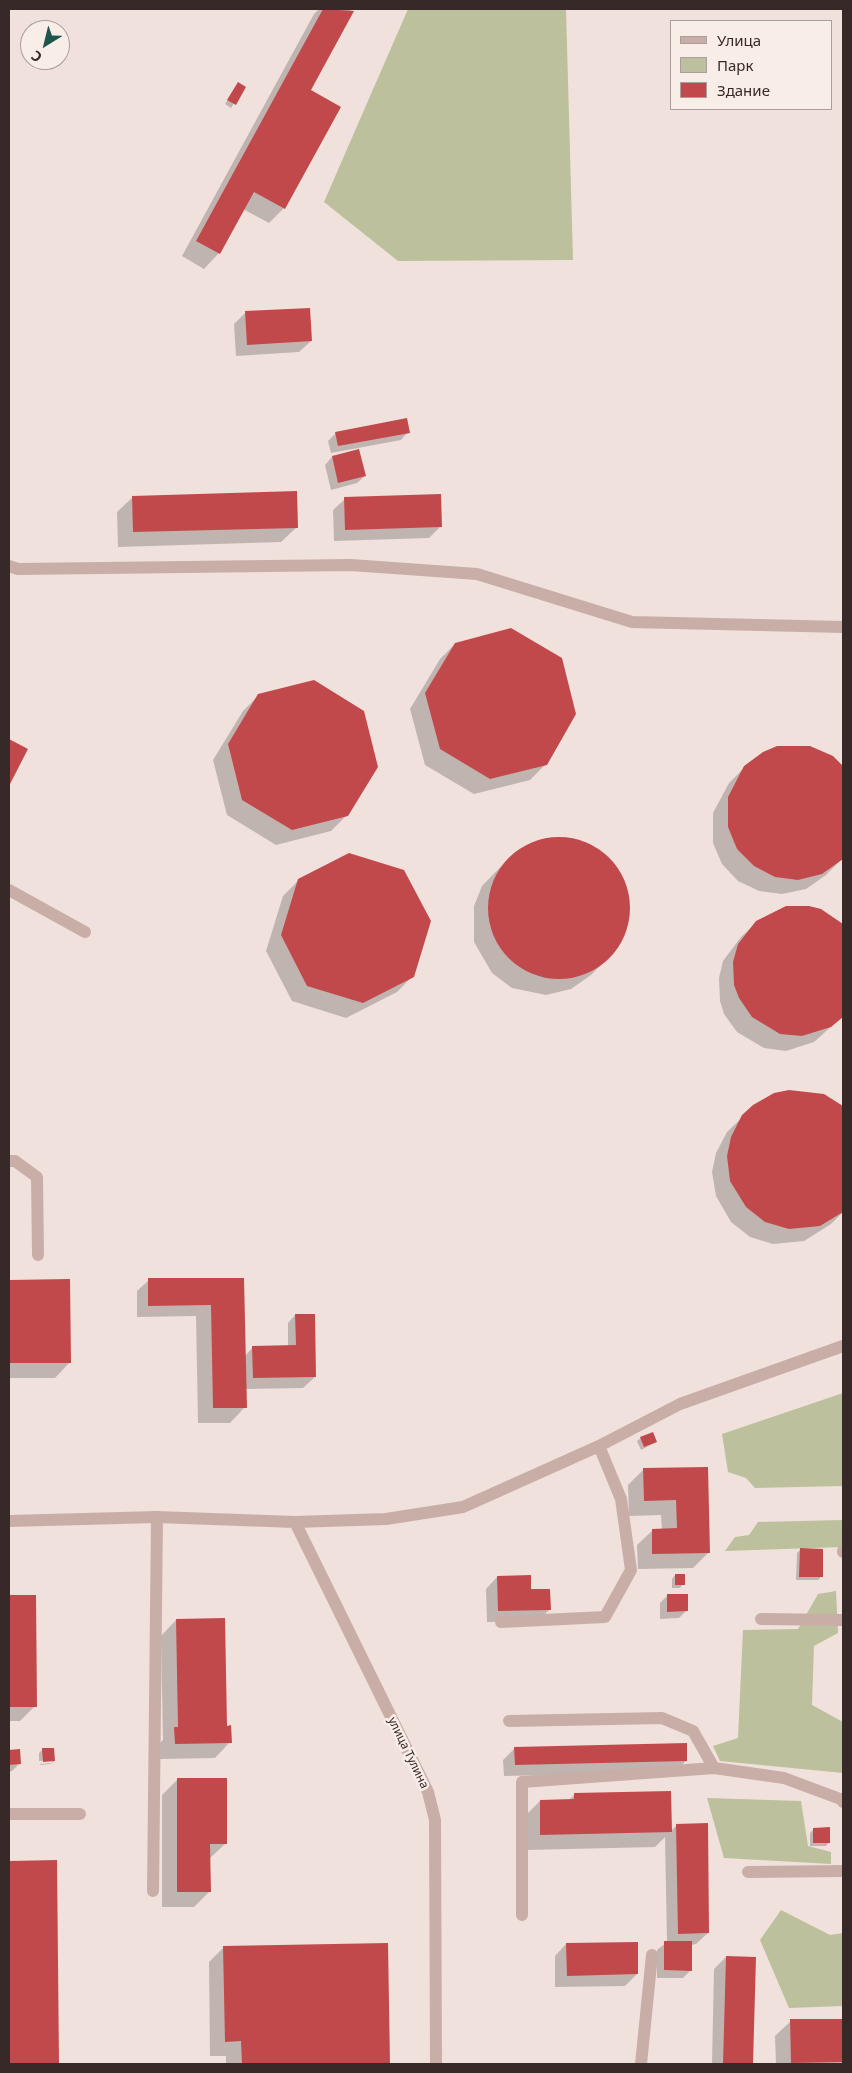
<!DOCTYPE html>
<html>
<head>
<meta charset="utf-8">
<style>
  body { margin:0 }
  #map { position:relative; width:852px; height:2073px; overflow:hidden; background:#f1e1dc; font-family:"Noto Sans",sans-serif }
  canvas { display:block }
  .frame { position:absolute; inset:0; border:10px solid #362928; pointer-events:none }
  .legend { position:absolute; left:670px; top:20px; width:162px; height:90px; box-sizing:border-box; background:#f9ede8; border:1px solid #ab9f9b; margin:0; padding:6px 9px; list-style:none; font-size:15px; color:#362928 }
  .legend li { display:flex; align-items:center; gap:10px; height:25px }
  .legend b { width:25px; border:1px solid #ab9f9b }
  .north { position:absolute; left:20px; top:20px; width:50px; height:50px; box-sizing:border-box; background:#f9ede8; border:1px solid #ab9f9b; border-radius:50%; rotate:216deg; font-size:14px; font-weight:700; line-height:20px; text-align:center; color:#362928 }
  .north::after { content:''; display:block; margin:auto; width:18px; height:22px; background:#1f564b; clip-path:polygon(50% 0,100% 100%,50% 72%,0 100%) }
</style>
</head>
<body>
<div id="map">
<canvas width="852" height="2073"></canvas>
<div class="frame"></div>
<ul class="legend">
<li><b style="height:6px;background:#c9aea8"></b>Улица</li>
<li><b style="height:14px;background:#bdc09c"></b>Парк</li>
<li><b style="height:14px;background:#c2494b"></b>Здание</li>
</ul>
<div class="north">С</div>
</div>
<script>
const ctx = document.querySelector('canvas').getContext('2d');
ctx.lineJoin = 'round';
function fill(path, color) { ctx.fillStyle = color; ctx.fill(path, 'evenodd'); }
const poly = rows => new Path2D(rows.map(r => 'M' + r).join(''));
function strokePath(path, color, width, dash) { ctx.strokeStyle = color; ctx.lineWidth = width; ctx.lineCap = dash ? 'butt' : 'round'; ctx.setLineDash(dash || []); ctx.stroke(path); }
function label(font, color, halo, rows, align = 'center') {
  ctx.font = font + ' "Noto Sans",sans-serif'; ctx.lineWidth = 5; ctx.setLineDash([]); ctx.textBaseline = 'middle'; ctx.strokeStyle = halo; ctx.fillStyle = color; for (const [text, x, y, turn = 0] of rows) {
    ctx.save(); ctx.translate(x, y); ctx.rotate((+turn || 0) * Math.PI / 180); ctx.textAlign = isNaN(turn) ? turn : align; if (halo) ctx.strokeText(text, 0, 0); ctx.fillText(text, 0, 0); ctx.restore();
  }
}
fill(poly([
  [408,9,566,9,573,260,398,261,324,202],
  [843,1393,843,1486,755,1488,746,1478,728,1472,722,1434],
  [843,1520,843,1547,725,1551,735,1537,749,1535,758,1522],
  [836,1591,838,1633,814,1646,812,1705,843,1722,843,1773,720,1761,713,1746,738,1738,743,1630,798,1629,818,1594],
  [707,1798,801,1801,808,1846,831,1852,831,1864,724,1858],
  [781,1910,830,1935,843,1933,843,2006,789,2008,760,1940]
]), '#bdc09c');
fill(poly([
  [319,9,348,9,352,11,309,90,284,208,269,223,243,209,219,253,204,269,182,256,314,14],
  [238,84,244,87,231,108,225,104],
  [245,313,311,341,299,352,236,356,234,324],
  [408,432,401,440,358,448,365,476,357,483,331,490,325,465,332,457,358,450,358,448,331,453,328,441,336,433],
  [133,497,297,527,281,542,118,547,117,512],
  [345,499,441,526,429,538,334,541,333,510],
  [455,644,546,764,530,780,474,794,425,765,410,709,440,659],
  [259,695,347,815,331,831,276,845,227,815,213,760,243,711],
  [833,757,843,768,842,859,826,875,806,889,782,894,759,891,738,881,722,864,713,843,713,813,729,783,745,767],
  [566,838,590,844,605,855,620,874,629,908,625,932,607,959,591,975,571,989,546,995,512,988,492,973,474,942,474,906,482,886,515,852,542,839],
  [299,880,413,976,397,992,346,1018,292,1001,266,951,283,896],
  [820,910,843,926,843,1016,814,1042,786,1051,764,1048,737,1032,724,1014,720,1001,719,978,723,961,741,937,757,922],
  [823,1095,843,1108,843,1212,831,1224,804,1241,773,1244,750,1237,731,1222,716,1196,712,1172,716,1153,727,1132,754,1106],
  [209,1279,245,1356,253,1347,288,1347,288,1323,295,1315,315,1377,303,1388,245,1389,245,1407,230,1423,198,1423,196,1316,137,1317,137,1291,149,1280],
  [9,1281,69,1281,70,1362,55,1378,9,1378],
  [641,1438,656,1442,641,1450,637,1441],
  [706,1468,708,1553,693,1568,638,1569,637,1545,653,1530,662,1530,661,1515,629,1516,628,1485,644,1469],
  [800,1550,821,1577,818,1580,796,1580,797,1553],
  [675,1575,683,1584,680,1588,672,1588,672,1579],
  [497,1577,530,1590,549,1610,538,1621,487,1622,486,1589],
  [668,1595,686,1611,679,1618,660,1619,660,1603],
  [9,1596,35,1596,35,1706,20,1721,9,1721],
  [176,1620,230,1742,215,1758,160,1759,160,1743,163,1740,161,1636],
  [515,1748,686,1761,674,1772,504,1776,503,1760],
  [43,1749,54,1761,52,1763,52,1760,39,1761,39,1753],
  [9,1751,19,1751,19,1764,12,1771,9,1772],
  [52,1763,50,1764,40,1765,40,1764],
  [177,1780,226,1843,209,1859,210,1891,194,1907,162,1907,162,1795],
  [574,1795,671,1831,677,1825,708,1933,696,1944,691,1945,691,1970,683,1978,657,1978,657,1950,667,1942,665,1837,655,1847,526,1850,525,1816,540,1801,569,1800],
  [814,1829,829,1842,826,1846,810,1846,810,1833],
  [9,1862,56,1862,58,2064,9,2064],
  [386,1944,389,2064,226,2064,226,2056,210,2056,209,1962,224,1947],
  [566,1944,637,1974,625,1986,555,1987,555,1956],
  [726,1957,754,1958,752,2064,712,2064,714,1969],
  [843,2020,843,2064,776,2064,775,2036,791,2021]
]), '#0003');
fill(poly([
  [323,9,354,11,311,90,341,107,285,209,254,192,220,254,196,241],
  [238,82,246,87,236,105,227,100],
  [310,308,312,341,247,345,245,311],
  [407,418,410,433,338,446,335,432],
  [359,449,366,476,338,483,332,456],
  [297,491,298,528,133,532,132,496],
  [441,494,442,527,345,530,344,497],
  [511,628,562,658,576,714,547,765,490,779,440,749,425,693,455,643],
  [314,680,364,711,378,767,348,816,292,830,242,800,228,744,258,694],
  [9,739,28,749,9,786],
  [777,746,810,746,833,756,843,766,843,859,822,874,798,880,775,877,754,866,737,849,728,827,728,797,744,766,763,752],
  '488 908a71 71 0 1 1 142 0a71 71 0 1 1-142 0Z',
  [349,853,404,870,431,921,414,977,363,1003,307,986,281,935,298,879],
  [786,906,809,906,821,909,843,924,843,1017,831,1027,802,1036,780,1034,752,1017,739,998,734,985,733,962,738,944,756,921],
  [789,1090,824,1094,843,1106,843,1212,820,1226,789,1229,765,1222,746,1207,730,1181,727,1156,731,1137,742,1115,753,1105,774,1093],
  [148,1278,244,1278,247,1408,213,1408,211,1305,148,1306],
  [70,1279,71,1363,9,1363,9,1280],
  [295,1314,315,1314,316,1377,253,1378,252,1346,296,1345],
  [653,1432,657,1442,644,1447,640,1437],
  [708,1467,710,1553,652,1554,652,1529,677,1528,676,1500,644,1501,643,1468],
  [800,1548,823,1549,823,1577,799,1577],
  [675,1574,685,1574,685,1585,675,1585],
  [531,1575,531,1589,550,1589,551,1610,498,1611,497,1576],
  [667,1594,688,1594,688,1611,667,1612],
  [9,1595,36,1595,37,1707,9,1707],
  [225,1618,227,1726,231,1725,232,1743,175,1744,174,1727,178,1727,176,1619],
  [687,1743,687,1761,515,1765,514,1747],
  [42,1748,54,1748,55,1761,43,1762],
  [20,1749,21,1764,9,1765,9,1750],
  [177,1778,227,1778,227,1844,210,1844,211,1892,177,1892],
  [671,1791,672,1832,540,1835,540,1800,574,1799,574,1793],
  [708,1823,709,1933,678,1934,676,1824],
  [830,1827,830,1843,813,1843,813,1828],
  [57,1860,59,2064,9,2064,9,1861],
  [664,1941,692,1941,692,1971,664,1970],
  [638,1942,638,1974,567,1976,566,1943],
  [388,1943,390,2064,242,2064,241,2041,225,2042,223,1946],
  [726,1956,756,1957,753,2064,723,2064],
  [790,2019,843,2019,843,2062,791,2063]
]), '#c2494b');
strokePath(poly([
  [9,566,18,569,351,565,477,574,632,622,843,627],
  [9,890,85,932],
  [9,1161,15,1161,37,1177,38,1255],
  [9,1521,157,1517,295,1522,386,1519,463,1507,599,1446,680,1404,843,1346],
  [295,1522,428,1792,435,1820,436,2064],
  [843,1551,843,1552],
  [761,1619,843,1620],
  [501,1622,605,1617,631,1570,621,1499,599,1446],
  [509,1721,662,1718,693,1731,714,1768,784,1778,843,1800,843,1802],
  [9,1814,80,1814],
  [748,1872,843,1871],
  [153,1891,157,1517],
  [522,1915,522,1782,714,1768],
  [641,2064,652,1955]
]), '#c9aea8', 12);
label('12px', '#362928', '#f9ede8', [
  ["улица Тулина",408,1753,64]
]);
</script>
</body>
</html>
